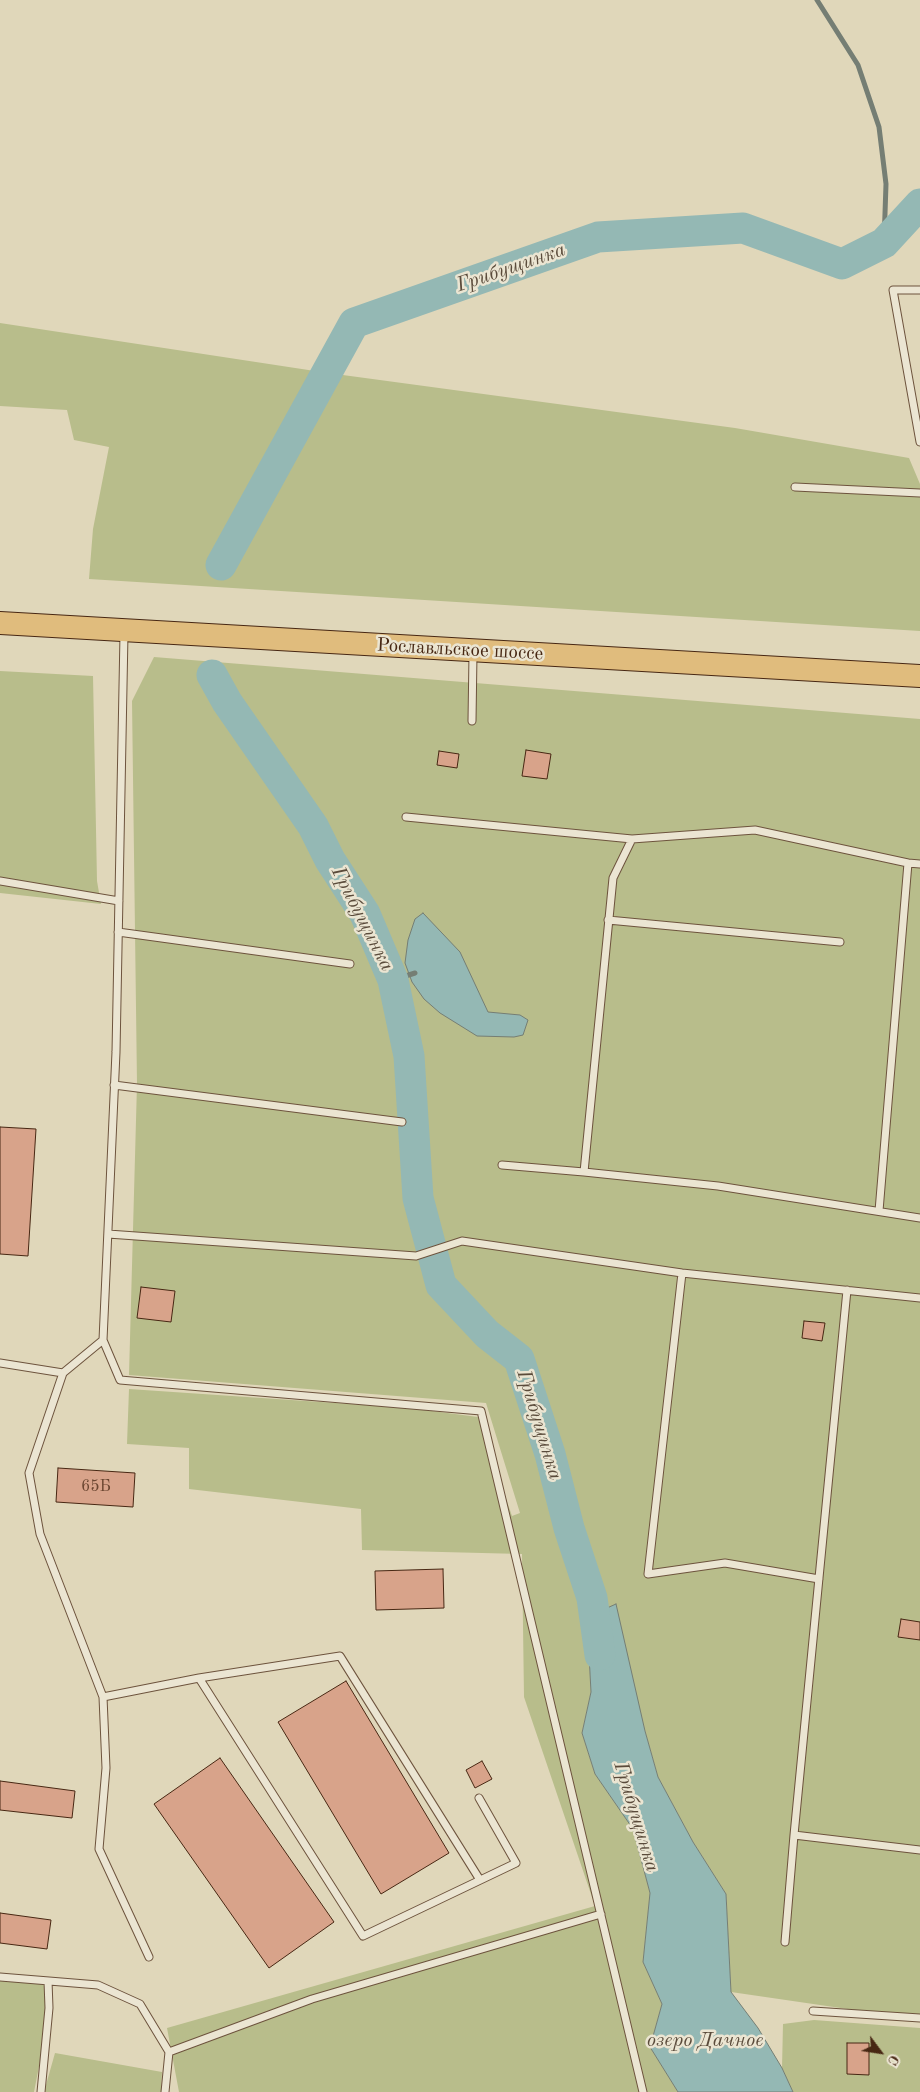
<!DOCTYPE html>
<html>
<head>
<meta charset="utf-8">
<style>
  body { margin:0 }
  #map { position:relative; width:920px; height:2092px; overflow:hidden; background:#e0d7ba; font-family:"Old Standard TT",serif }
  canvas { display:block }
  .north { position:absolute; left:855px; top:2027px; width:50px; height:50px; -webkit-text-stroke:4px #ebe5d2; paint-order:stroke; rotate:121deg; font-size:14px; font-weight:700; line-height:20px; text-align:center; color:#472713 }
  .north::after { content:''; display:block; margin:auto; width:18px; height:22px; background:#472713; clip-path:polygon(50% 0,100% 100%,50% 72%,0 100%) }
</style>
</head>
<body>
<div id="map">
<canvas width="920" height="2092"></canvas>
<div class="north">С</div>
</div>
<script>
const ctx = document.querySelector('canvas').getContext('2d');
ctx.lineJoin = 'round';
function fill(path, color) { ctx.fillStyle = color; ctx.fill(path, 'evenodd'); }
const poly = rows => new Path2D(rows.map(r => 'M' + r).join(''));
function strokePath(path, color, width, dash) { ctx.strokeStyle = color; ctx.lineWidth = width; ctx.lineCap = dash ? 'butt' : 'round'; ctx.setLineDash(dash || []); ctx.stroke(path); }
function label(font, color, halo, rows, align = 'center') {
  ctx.font = font + ' "Old Standard TT",serif'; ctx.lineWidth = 5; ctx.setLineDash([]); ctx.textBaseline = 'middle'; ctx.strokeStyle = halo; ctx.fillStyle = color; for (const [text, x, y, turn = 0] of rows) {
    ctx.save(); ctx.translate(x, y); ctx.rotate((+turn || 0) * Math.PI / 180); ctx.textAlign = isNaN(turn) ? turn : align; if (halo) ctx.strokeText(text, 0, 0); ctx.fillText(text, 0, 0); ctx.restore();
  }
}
fill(poly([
  [0,323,328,373,735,428,909,458,920,484,920,631,89,579,93,529,109,447,74,440,67,410,0,406],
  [154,657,920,719,920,2014,868,2012,731,1992,726,1894,693,1842,658,1777,645,1731,587,1618,591,1692,582,1733,595,1774,633,1829,650,1893,643,1962,662,2004,650,2047,678,2092,179,2092,167,2028,595,1906,524,1697,522,1554,362,1550,361,1509,189,1489,189,1448,127,1444,129,1389,409,1408,478,1417,512,1516,520,1513,486,1403,129,1375,137,1084,132,701],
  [0,671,93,676,97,881,101,904,0,893],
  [0,1978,47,1985,42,2051,34,2092,0,2092],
  [814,2020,920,2028,920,2092,793,2092,782,2068,783,2024],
  [55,2053,162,2072,161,2092,44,2092]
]), '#b8bd8b');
const water = poly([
  [423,913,460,952,488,1012,520,1015,528,1020,523,1035,514,1037,477,1036,440,1013,424,999,412,982,405,963,408,940,415,919,423,913],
  [616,1604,645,1731,658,1777,693,1842,726,1894,731,1992,758,2028,782,2068,793,2092,678,2092,650,2047,662,2004,643,1962,650,1893,633,1829,595,1774,582,1733,591,1692,587,1617,616,1604]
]);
fill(water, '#94b8b4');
strokePath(water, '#757e74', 1);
strokePath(poly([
  [817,0,858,65,879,127,886,184,884,243],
  [393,980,415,973]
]), '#757e74', 5);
strokePath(poly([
  [221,565,354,323,598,237,743,228,842,264,884,243,920,204],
  [212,675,227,702,313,826,330,860,365,914,393,980,409,1056,418,1198,441,1285,487,1334,519,1359,550,1454,569,1528,592,1598,600,1655]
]), '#94b8b4', 31);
const building = poly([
  [526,750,551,754,547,779,522,776,526,750],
  [439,751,459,754,457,768,437,765,439,751],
  [0,1127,36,1129,28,1256,0,1254,0,1127],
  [141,1287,175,1291,171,1322,137,1318,141,1287],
  [804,1321,825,1323,822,1341,802,1338,804,1321],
  [58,1468,135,1473,133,1507,56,1502,58,1468],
  [443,1569,444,1608,376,1610,375,1571,443,1569],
  [901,1619,920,1622,920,1640,898,1637,901,1619],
  [346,1681,449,1853,381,1894,278,1722,346,1681],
  [220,1758,334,1922,269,1968,154,1804,220,1758],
  [482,1761,492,1779,475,1788,466,1770,482,1761],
  [0,1781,75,1791,72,1818,0,1810,0,1781],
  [0,1913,51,1920,47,1949,0,1943,0,1913],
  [847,2043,869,2043,869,2075,847,2074,847,2043]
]);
fill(building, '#d8a38a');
strokePath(building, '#472713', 1);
const service = poly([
  [920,290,893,290,920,442],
  [795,487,920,493],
  [124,634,116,1052,103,1340,63,1373,29,1473,40,1534,103,1697,106,1768,99,1849,149,1957],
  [472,721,473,654],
  [406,817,632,839],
  [908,863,920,864],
  [0,881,119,901],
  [608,920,840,942],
  [118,932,350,964],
  [114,1085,402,1122],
  [502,1165,584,1172],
  [879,1211,908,863,755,830,632,839,613,878,584,1172,718,1186,920,1218],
  [108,1234,416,1256,462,1241,682,1273,920,1298],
  [682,1273,648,1574,725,1563,819,1579],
  [847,1290,794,1835,920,1850],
  [103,1340,120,1380,481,1411,643,2092],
  [0,1363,63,1373],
  [103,1697,199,1678],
  [479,1798,516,1863,363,1936,199,1678,340,1656,480,1880],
  [785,1942,794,1835],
  [0,1977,98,1985,140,2004,169,2052,165,2092],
  [813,2011,920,2018],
  [169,2052,312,1999,601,1914],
  [41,2092,49,2008,48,1981]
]);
const primary = poly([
  [0,623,920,676]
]);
strokePath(service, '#6d533d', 9);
strokePath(primary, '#472713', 24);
strokePath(service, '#ebe5d2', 7);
strokePath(primary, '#e0bc7d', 22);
label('16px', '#6b4631', null, [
  ["65Б",96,1487]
]);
label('19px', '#472713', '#ebe5d2', [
  ["Рославльское шоссе",460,650,3]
]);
label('italic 20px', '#5a4b3b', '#ebe5d2', [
  ["Грибущинка",511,268,-19],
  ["Грибущинка",362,919,63],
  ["Грибущинка",539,1425,73],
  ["Грибущинка",636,1817,73],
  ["озеро Дачное",705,2041]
]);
</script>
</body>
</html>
